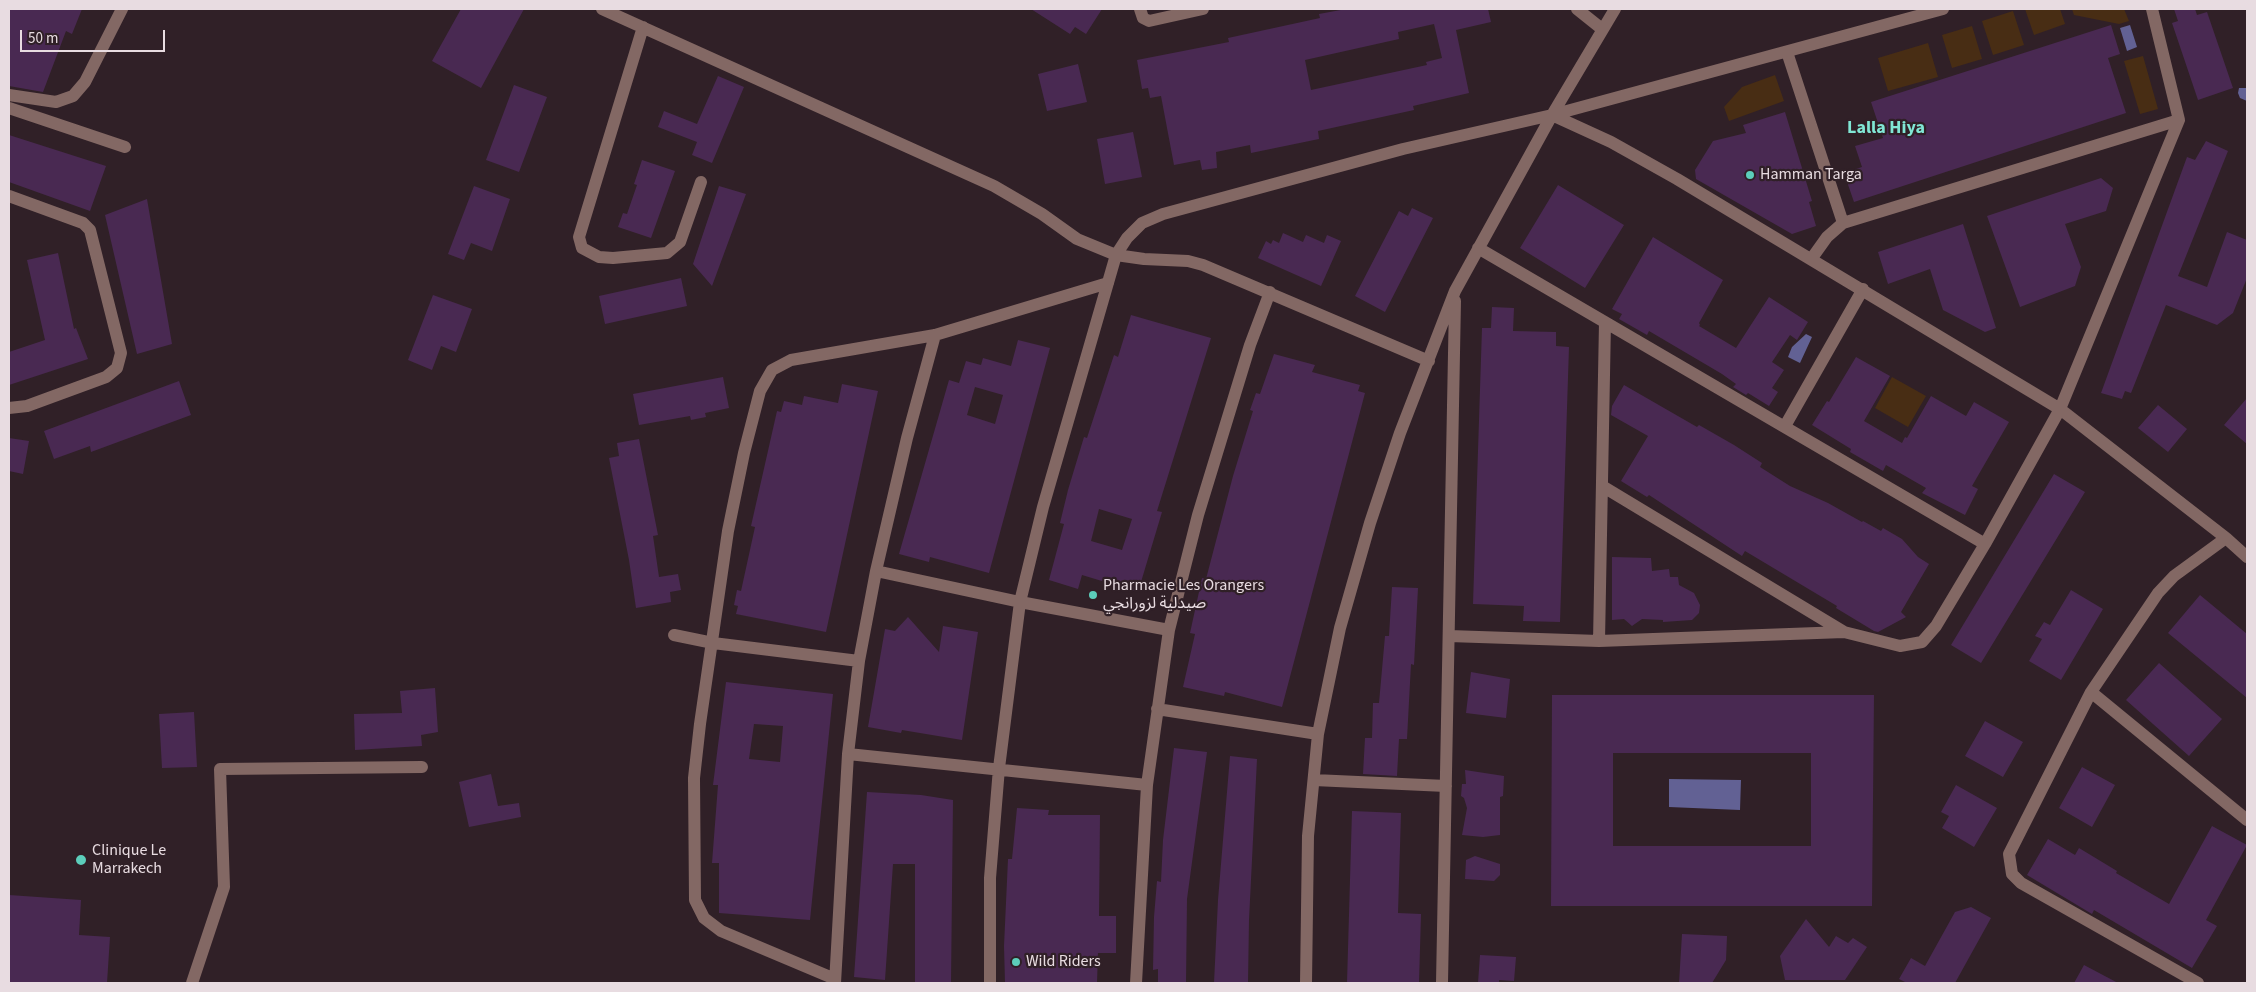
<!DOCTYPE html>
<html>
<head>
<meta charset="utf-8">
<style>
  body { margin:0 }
  #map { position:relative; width:2256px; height:992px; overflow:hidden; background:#302027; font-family:"Source Sans 3",sans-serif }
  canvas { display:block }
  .frame { position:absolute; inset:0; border:10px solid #e8dce1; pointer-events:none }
  .scale { position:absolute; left:20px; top:30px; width:145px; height:22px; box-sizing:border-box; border:2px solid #e8dce1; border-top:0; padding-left:6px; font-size:15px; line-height:18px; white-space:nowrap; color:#e8dce1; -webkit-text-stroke:4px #302027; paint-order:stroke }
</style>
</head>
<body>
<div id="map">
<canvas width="2256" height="992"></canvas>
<div class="frame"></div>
<div class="scale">50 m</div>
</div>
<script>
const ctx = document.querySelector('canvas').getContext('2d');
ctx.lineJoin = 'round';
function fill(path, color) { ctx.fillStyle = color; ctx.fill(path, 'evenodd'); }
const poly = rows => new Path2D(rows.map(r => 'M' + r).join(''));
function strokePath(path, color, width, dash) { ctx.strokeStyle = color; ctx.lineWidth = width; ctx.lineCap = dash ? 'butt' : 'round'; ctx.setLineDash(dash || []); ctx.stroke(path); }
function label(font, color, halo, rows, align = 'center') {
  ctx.font = font + ' "Source Sans 3","Noto Sans Arabic",sans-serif'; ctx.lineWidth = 4.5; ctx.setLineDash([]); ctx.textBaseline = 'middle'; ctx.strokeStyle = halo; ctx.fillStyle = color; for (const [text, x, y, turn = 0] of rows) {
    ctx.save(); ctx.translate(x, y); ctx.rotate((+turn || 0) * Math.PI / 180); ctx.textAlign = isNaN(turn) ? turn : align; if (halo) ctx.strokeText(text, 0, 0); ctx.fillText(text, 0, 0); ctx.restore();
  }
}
fill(poly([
  [2025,9,2060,9,2065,24,2034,35],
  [2072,9,2124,9,2129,21,2119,24,2074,15],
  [2013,11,2024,45,1993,55,1982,21],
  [1972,26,1982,59,1952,68,1942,35],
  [1928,43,1938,77,1888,91,1878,58],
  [2143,56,2158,109,2140,114,2124,61],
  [1775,75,1784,101,1729,121,1724,107,1742,87],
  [1892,377,1926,396,1908,427,1875,408]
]), '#482d14');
fill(poly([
  [2130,25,2137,47,2127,51,2120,28],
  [2239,88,2247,88,2247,101,2240,98,2238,93],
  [1806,334,1812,337,1800,363,1788,357,1792,347],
  [1669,779,1741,780,1740,810,1669,807]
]), '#626194');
fill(poly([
  [9,9,82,9,72,34,66,31,43,92,9,86],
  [461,9,524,9,481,88,432,61],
  [1031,9,1102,9,1086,34,1075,27,1070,34],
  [1346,9,1488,9,1491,22,1456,30,1469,93,1413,106,1414,110,1318,131,1319,139,1251,153,1250,145,1216,152,1217,168,1202,170,1200,160,1174,165,1161,96,1150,98,1148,88,1142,89,1137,60,1229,42,1228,38,1320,18,1319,14],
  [1434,24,1442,58,1426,62,1427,65,1311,90,1305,60,1399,39,1398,32],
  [2174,9,2195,9,2197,15,2207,12,2233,88,2198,100,2172,23,2178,21],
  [2111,25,2120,54,2108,58,2126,113,1854,202,1844,173,1862,167,1855,146,1883,138,1871,102],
  [1078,64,1087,102,1047,111,1038,74],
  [718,76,744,87,712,163,692,155,697,142,658,127,664,111,697,124],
  [514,85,547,97,519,172,486,160],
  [1785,112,1812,201,1809,202,1816,226,1792,234,1696,179,1695,170,1713,141,1746,133,1743,125],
  [1133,132,1142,177,1105,184,1097,139],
  [9,135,106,166,90,211,9,182],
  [2206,141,2228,151,2178,276,2207,287,2227,232,2247,240,2247,278,2233,313,2217,325,2166,305,2131,393,2125,391,2122,399,2101,393,2187,157,2195,160],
  [642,160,675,171,651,238,618,227,623,213,627,214,637,185,634,184],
  [2101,178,2113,188,2106,211,2065,224,2081,267,2075,286,2020,307,1987,216],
  [1558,185,1624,225,1585,288,1520,248],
  [474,186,510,199,492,251,471,243,464,260,448,254],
  [719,186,746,194,712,286,693,264],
  [147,199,172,344,137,354,105,215],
  [1412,208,1433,218,1385,312,1355,296,1399,211,1408,216],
  [1963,224,1996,328,1985,332,1943,310,1930,269,1888,284,1878,252],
  [1283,233,1303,242,1306,235,1324,243,1327,235,1341,241,1321,286,1258,258,1266,241,1271,244,1273,240,1279,243],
  [1653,237,1723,280,1699,323,1700,325,1699,326,1736,348,1769,297,1808,322,1797,340,1790,335,1772,362,1784,370,1772,388,1778,392,1769,406,1748,393,1746,395,1733,387,1736,384,1722,374,1649,331,1647,335,1619,319,1622,314,1612,309],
  [58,253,74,329,76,328,88,359,9,385,9,352,45,340,27,260],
  [681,278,687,306,605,324,599,296],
  [433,295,472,309,456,352,441,346,432,370,408,360],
  [1492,307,1514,308,1513,331,1556,332,1556,346,1569,347,1560,622,1523,621,1524,606,1473,604,1482,328,1491,328],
  [1131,315,1211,338,1157,511,1162,512,1138,592,1082,575,1078,589,1049,580,1064,524,1060,523,1068,490,1084,437,1087,438,1114,355,1118,357],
  [1099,509,1132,519,1122,550,1091,541],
  [1018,340,1050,348,989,573,930,557,929,562,899,554,949,380,959,383,966,361,981,365,983,358,1011,366],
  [975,387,1003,395,995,424,967,415],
  [1274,354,1315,365,1312,372,1360,385,1358,391,1365,393,1282,707,1225,692,1224,696,1183,687,1195,634,1190,633,1202,578,1206,579,1233,476,1253,411,1250,410,1256,393,1260,394],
  [1856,357,1890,376,1864,421,1902,443,1905,437,1907,438,1931,396,1966,416,1974,402,2009,422,1972,486,1978,489,1965,515,1922,493,1926,488,1886,465,1883,471,1850,452,1851,449,1812,425,1827,401,1829,402],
  [723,377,729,408,705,413,706,417,691,420,690,416,639,425,633,394],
  [179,381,191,415,91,452,90,446,54,459,44,431],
  [842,384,878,391,826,632,736,614,738,606,734,605,737,590,741,591,755,527,751,526,777,411,781,412,784,401,802,405,804,396,838,403],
  [1624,385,1697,427,1699,425,1734,445,1762,463,1760,467,1790,486,1828,503,1862,522,1863,521,1881,531,1883,528,1902,539,1918,557,1929,564,1901,612,1906,617,1878,632,1874,631,1836,608,1837,606,1745,551,1742,556,1649,495,1647,497,1621,481,1648,436,1611,415,1612,406],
  [2247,398,2247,444,2224,425],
  [2158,405,2187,429,2168,452,2138,428],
  [9,438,29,441,23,474,9,471],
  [639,439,658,535,653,536,659,577,678,574,681,590,670,592,671,602,636,608,629,560,609,458,619,456,617,443],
  [2054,474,2085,492,1981,663,1951,645],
  [1612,557,1651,558,1652,571,1669,569,1670,577,1678,577,1679,585,1694,593,1700,605,1699,613,1692,620,1663,622,1663,620,1642,619,1632,626,1624,619,1612,620],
  [1392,587,1418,588,1414,665,1411,664,1407,739,1399,739,1397,776,1363,774,1365,738,1372,738,1373,703,1379,703,1385,636,1389,636],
  [2071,590,2103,609,2061,680,2029,661,2042,639,2035,636,2044,622,2050,625],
  [2200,595,2247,634,2247,698,2168,633],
  [908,617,939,652,943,626,978,632,962,740,902,730,901,733,868,727,885,629,895,631],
  [2159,663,2222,719,2189,756,2126,700],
  [1471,672,1510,679,1506,718,1466,713],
  [726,682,833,694,810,920,719,913,719,863,712,863,718,785,713,785],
  [754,724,783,726,780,762,749,759],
  [435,688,438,732,421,735,422,746,355,750,354,714,402,713,400,691],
  [1552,695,1874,695,1872,906,1551,906],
  [1613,753,1811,753,1811,846,1613,846],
  [194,712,197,767,162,768,159,714],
  [1985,721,2023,742,2003,777,1965,756],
  [1174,748,1207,752,1187,899,1186,983,1158,983,1158,969,1153,970,1154,917,1157,881,1161,882,1163,840],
  [1230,756,1257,759,1249,920,1248,983,1214,983,1218,900],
  [2082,767,2115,785,2092,827,2059,808],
  [1465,770,1504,776,1503,796,1500,797,1500,835,1483,837,1462,835,1467,808,1464,798,1461,796,1462,784,1466,784],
  [491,774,498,806,519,803,521,817,469,827,459,782],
  [1956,785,1997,808,1974,847,1942,828,1949,816,1941,812],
  [867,792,921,795,953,800,951,983,915,983,915,864,893,864,885,980,854,977],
  [1017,808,1049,810,1048,815,1100,815,1099,916,1116,916,1116,953,1098,953,1097,983,1005,983,1004,946,1008,859,1012,859],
  [1352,811,1401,813,1398,913,1421,914,1419,983,1347,983],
  [2212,826,2247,845,2206,920,2217,926,2192,968,2094,910,2092,914,2027,875,2048,839,2075,855,2079,848,2117,871,2116,873,2169,904],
  [1475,856,1500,864,1500,875,1494,881,1465,879,1466,860],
  [9,895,81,900,79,935,110,937,107,983,9,983],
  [1971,907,1991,918,1955,983,1907,983,1899,979,1911,958,1925,966,1955,912],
  [1806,919,1829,947,1836,936,1848,943,1853,938,1867,947,1845,980,1785,980,1780,956],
  [1682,934,1727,936,1726,960,1712,983,1679,983],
  [1480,955,1516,957,1514,981,1499,980,1499,983,1478,983],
  [2084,965,2118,983,2074,983]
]), '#492952');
strokePath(poly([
  [602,9,994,186,1042,214,1077,239,1116,255,1144,259,1188,261,1203,265,1429,361],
  [1140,9,1143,18,1149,21,1203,9],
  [1577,9,1602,29],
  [643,27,579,237,582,248,599,257,613,258,667,253,680,242,701,182],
  [1787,52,1843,223],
  [9,95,56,102,73,96,85,82,122,9],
  [9,108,125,147],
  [1552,115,1611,142,1677,179,2060,409,2226,538,2247,557],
  [9,196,83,223,90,230,121,353,117,368,106,377,27,406,9,408],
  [1478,248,1985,544],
  [1812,258,1827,237,1843,223,2179,120],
  [1785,426,1863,289],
  [1602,486,1844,632],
  [876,571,1020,602,1169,630],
  [674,635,713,643,859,661],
  [1449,636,1599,641,1844,632,1900,646,1922,642,1936,626,1985,544,2060,409,2179,120,2152,9],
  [1599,641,1605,322],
  [2091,692,2247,820],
  [1157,709,1318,734],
  [848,754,1147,785],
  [1314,780,1446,786],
  [835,979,721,931,704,918,695,900,694,778,700,724,728,531,744,453,760,391,772,370,791,360,935,335,1108,283],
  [192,983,224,887,220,769,422,767],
  [835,983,848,754,859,661,876,571,907,438,935,335],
  [990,983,990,878,999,768,1020,602,1043,507,1116,255,1127,238,1142,223,1163,214,1403,149,1552,115,1943,9],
  [1136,983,1147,785,1169,630,1198,515,1250,345,1270,292],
  [1306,983,1308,836,1318,734,1340,628,1370,523,1400,433,1455,291,1552,115,1615,9],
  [1442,983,1455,301],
  [2198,983,2021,883,2012,874,2009,854,2091,692,2158,593,2174,576,2226,538]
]), '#836864', 12);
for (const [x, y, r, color] of [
  [1750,175,5,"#5ccebb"],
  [1093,595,5,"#5ccebb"],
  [81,860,6,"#5ccebb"],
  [1016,962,5,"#5ccebb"]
]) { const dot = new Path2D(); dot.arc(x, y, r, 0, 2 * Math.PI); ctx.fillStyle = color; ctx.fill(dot); strokePath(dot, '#302027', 2); }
label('16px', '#e8dce1', '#302027', [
  ["Hamman Targa",1760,175],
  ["Pharmacie Les Orangers",1103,586],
  ["صيدلية لزورانجي",1103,604],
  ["Clinique Le",92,851],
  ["Marrakech",92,869],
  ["Wild Riders",1026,962]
], 'left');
label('bold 18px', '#81e7d5', '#302027', [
  ["Lalla Hiya",1886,129]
]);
</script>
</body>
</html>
